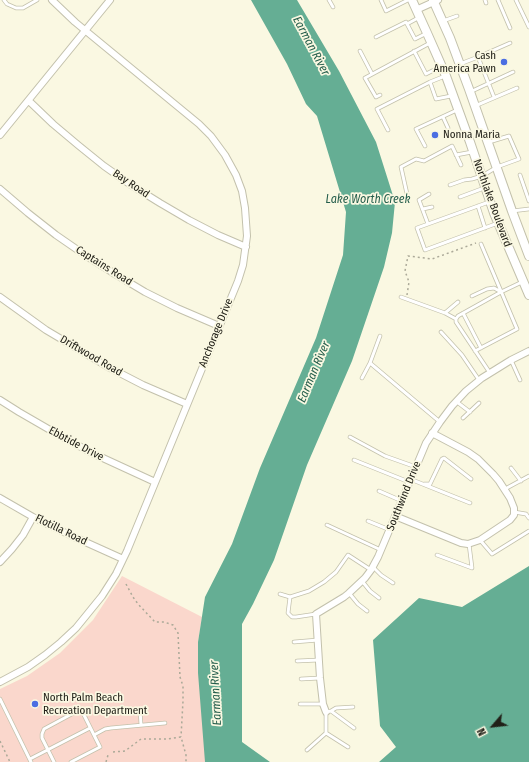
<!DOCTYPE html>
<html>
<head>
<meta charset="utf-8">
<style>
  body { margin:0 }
  #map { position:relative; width:529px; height:762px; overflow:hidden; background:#faf8e2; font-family:"Fira Sans Condensed",sans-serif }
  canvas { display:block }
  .north { position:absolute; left:473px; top:706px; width:40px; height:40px; -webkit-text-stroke:3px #faf8e2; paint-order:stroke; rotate:242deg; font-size:11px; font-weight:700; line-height:16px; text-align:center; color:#212018 }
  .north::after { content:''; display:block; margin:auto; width:14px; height:18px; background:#212018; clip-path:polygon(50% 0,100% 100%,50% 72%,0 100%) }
</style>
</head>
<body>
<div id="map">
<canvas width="529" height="762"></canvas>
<div class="north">N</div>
</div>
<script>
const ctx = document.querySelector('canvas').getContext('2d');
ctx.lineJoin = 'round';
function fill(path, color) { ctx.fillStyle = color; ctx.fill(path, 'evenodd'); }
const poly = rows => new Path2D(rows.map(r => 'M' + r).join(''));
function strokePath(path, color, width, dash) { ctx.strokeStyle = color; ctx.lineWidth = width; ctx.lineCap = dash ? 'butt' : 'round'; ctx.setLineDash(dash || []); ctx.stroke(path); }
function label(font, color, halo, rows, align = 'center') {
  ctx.font = font + ' "Fira Sans Condensed",sans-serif'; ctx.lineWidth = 3.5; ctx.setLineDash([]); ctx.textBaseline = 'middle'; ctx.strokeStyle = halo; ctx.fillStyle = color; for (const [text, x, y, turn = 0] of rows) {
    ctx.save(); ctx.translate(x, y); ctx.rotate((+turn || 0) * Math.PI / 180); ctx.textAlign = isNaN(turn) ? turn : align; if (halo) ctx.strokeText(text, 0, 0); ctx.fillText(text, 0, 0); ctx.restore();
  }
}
fill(poly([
  [122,576,202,617,198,642,207,762,0,762,0,689,27,676,60,653,93,620]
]), '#fad7cc');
fill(poly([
  [251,0,297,0,339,71,376,142,395,202,392,233,384,267,352,361,307,465,274,560,253,604,242,624,242,742,270,762,205,762,198,673,198,642,205,597,232,544,260,468,316,338,343,255,346,212,317,116,306,104,287,64],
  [529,566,529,762,379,762,396,747,380,726,373,640,419,598,462,607]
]), '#65ae94');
const service = poly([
  [4,0,7,4,16,8,23,8,37,0],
  [329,0,333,7],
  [381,0,386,11,408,0],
  [485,0,486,3],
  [498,0,510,28],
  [516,0,529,27],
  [443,21,457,16],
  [407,24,418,18],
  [376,37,406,22,415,39,425,34],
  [360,51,372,74],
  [414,51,426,74,442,66],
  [478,57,510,43],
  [460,64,478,57,494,97],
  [445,76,430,82,436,99,451,96],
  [470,92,513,72],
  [380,95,376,97,365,78,430,43],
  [475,106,517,88],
  [443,117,448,128],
  [388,130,377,109,430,82],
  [425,146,416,129,457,110],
  [456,155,472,152],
  [520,175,529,201],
  [450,185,464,180,472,179,482,176,497,167,519,159,509,136,489,142],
  [407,194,401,167,416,159,424,161,452,146,461,165],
  [460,197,484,188],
  [489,202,417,228,425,250,498,223],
  [478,206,485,228],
  [423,209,432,207],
  [512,211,529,209],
  [428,224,419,200,429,194],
  [472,296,487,289,494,288,501,292],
  [401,297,445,313,458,302],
  [445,313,456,319],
  [463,313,481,348],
  [441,332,462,355,479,380],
  [380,336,370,363,440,422],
  [475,351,517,329,481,244],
  [511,360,520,380],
  [490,373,456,322,456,319,458,316,501,292,522,282],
  [362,378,370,363],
  [457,402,470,412],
  [463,418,479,403],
  [350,437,385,456,416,467],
  [354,460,409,482],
  [511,468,521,481],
  [410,479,470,503],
  [424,484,430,484,442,459,444,458,471,479],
  [505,489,529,476],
  [379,491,402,501],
  [514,512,526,514,529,518],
  [368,521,390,530],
  [327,525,381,550],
  [480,540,492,554,529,531],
  [437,555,472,568,469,544],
  [373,567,381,575,393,583],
  [362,581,370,591,379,598],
  [349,593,358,604,367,611],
  [280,594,290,597,309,591,324,582,336,572,348,555,371,570],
  [290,597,288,613,292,617,296,617,316,614],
  [294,642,318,640],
  [297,661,319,660],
  [301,679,320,678],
  [0,699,31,762],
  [300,704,322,704],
  [140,710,141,725],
  [331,711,336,708,353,707],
  [326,733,348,747],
  [94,735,105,729,111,728,165,723],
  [307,750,326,733,326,712,331,711,354,728],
  [30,759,90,728],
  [54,762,42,738,42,734,44,729,81,709,100,747,71,762]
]);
const minor = poly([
  [416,10,438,0],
  [29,101,53,124,78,145,104,166,131,185,160,203,189,220,218,235,246,247],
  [0,135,110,0],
  [0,189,28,213,56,235,85,255,115,274,145,292,177,308,219,326],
  [0,297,46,330,110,368,143,385,187,404],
  [0,400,19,412,57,434,92,453,155,482],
  [0,498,33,517,72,536,123,559],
  [395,516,461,543,468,544,480,540,510,520,514,515,514,508,510,498,499,481,493,474,478,459,468,452,432,433],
  [0,562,12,549,23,535,33,517],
  [0,682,28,667,45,655,61,642,76,628,102,596,116,574,127,551,238,281,243,265,247,236,245,208,242,191,236,175,225,155,211,136,199,124,75,22,52,0],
  [326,712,323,704,320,678,316,614,344,597,349,593,365,578,371,570,378,557,421,455,426,443,440,422,452,406,466,391,482,378,511,360,529,351]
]);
const secondary = poly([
  [412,0,427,33,446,76,470,142,494,213,529,295],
  [433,0,450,38,469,89,512,211,529,256]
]);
strokePath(service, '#c3c1ac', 4.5);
strokePath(minor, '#c3c1ac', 8);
strokePath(secondary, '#c3c1ac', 10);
strokePath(poly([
  [407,295,409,282,405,271,408,256,432,259,476,243],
  [126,584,133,597,138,604,155,622,164,622,173,625,178,633,180,677,183,686,183,701,181,737],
  [0,741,10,762],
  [113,752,125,751,141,739,167,739,181,737,186,755,186,762],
  [106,762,108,755]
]), '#aba998', 1.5, [2, 3]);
strokePath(service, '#fff', 3);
strokePath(minor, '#fff', 6);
strokePath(secondary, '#fff', 8);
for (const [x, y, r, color] of [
  [504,62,4,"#4b6ee2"],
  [435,135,4,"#4b6ee2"],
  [35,704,4,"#4b6ee2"]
]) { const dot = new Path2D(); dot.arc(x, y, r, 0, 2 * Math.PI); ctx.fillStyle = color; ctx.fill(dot); strokePath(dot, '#faf8e2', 1.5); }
label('11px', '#212018', '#faf8e2', [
  ["Cash",496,56,"right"],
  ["America Pawn",496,69,"right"],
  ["Nonna Maria",443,135],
  ["North Palm Beach",43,698],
  ["Recreation Department",43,711]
], 'left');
label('11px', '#212018', '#faf8e2', [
  ["Bay Road",131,184,34],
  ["Northlake Boulevard",492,203,70],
  ["Captains Road",104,266,32],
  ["Anchorage Drive",216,333,-68],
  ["Driftwood Road",91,356,30],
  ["Ebbtide Drive",76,444,28],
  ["Southwind Drive",404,496,-68],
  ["Flotilla Road",61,530,26]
]);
label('italic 12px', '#245d4b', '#faf8e2', [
  ["Earman River",311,46,62],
  ["Lake Worth Creek",368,200],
  ["Earman River",314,372,-67],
  ["Earman River",216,693,-93]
]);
</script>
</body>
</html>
